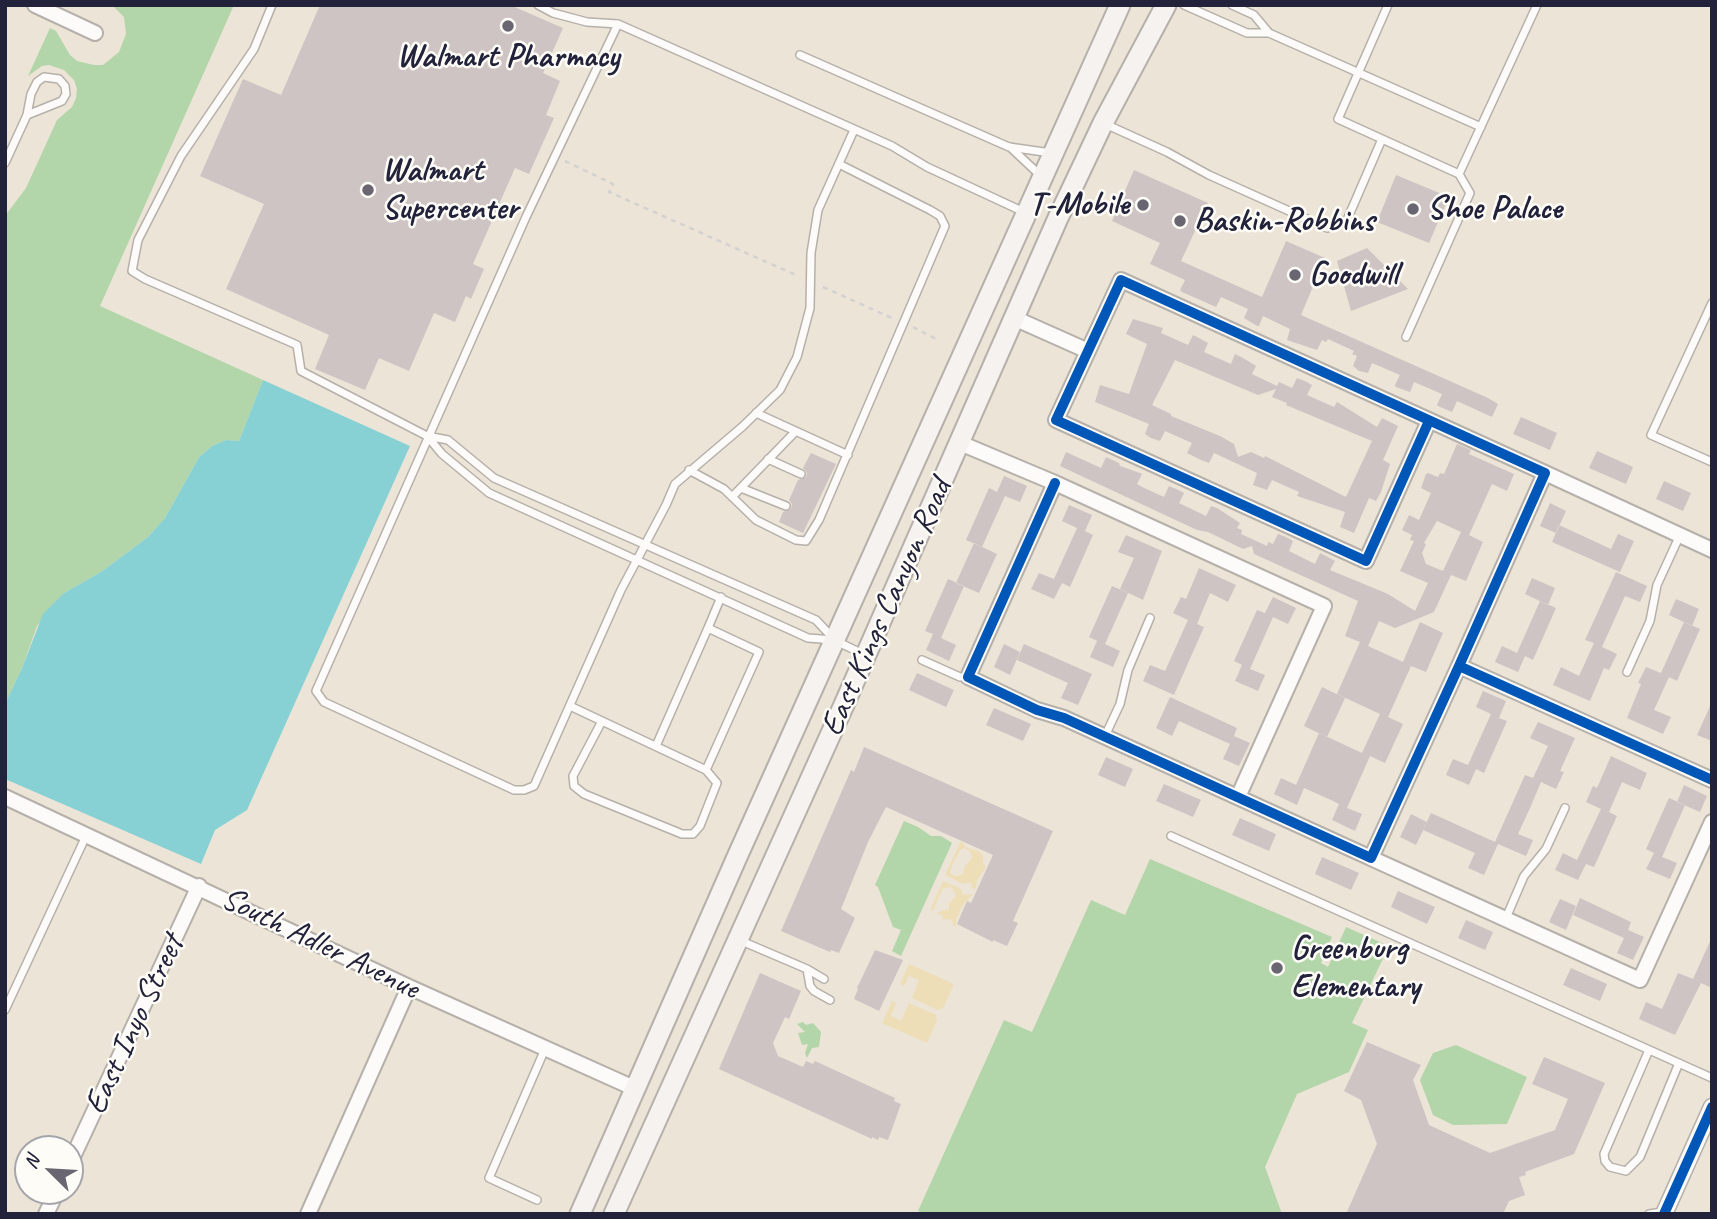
<!DOCTYPE html>
<html>
<head>
<meta charset="utf-8">
<style>
  body { margin:0 }
  #map { position:relative; width:1717px; height:1219px; overflow:hidden; background:#ece4d6; font-family:Caveat,sans-serif }
  canvas { display:block }
  .frame { position:absolute; inset:0; border:7px solid #22223b; pointer-events:none }
  .north { position:absolute; left:14px; top:1135px; width:70px; height:70px; box-sizing:border-box; background:#fdfcf7; border:2px solid #a5a5ac; border-radius:50%; rotate:294deg; font-size:19px; font-weight:700; line-height:28px; text-align:center; color:#22223b }
  .north::after { content:''; display:block; margin:auto; width:24px; height:32px; background:#696671; clip-path:polygon(50% 0,100% 100%,50% 72%,0 100%) }
</style>
</head>
<body>
<div id="map">
<canvas width="1717" height="1219"></canvas>
<div class="frame"></div>
<div class="north">N</div>
</div>
<script>
const ctx = document.querySelector('canvas').getContext('2d');
ctx.lineJoin = 'round';
function fill(path, color) { ctx.fillStyle = color; ctx.fill(path, 'evenodd'); }
const poly = rows => new Path2D(rows.map(r => 'M' + r).join(''));
function strokePath(path, color, width, dash) { ctx.strokeStyle = color; ctx.lineWidth = width; ctx.lineCap = dash ? 'butt' : 'round'; ctx.setLineDash(dash || []); ctx.stroke(path); }
function label(font, color, halo, rows, align = 'center') {
  ctx.font = font + ' Caveat,sans-serif'; ctx.lineWidth = 5; ctx.setLineDash([]); ctx.textBaseline = 'middle'; ctx.strokeStyle = halo; ctx.fillStyle = color; for (const [text, x, y, turn = 0] of rows) {
    ctx.save(); ctx.translate(x, y); ctx.rotate((+turn || 0) * Math.PI / 180); ctx.textAlign = isNaN(turn) ? turn : align; if (halo) ctx.strokeText(text, 0, 0); ctx.fillText(text, 0, 0); ctx.restore();
  }
}
fill(poly([
  [112,5,234,5,100,306,263,380,239,441,226,440,212,446,199,457,165,518,148,537,101,572,64,593,37,626,22,668,5,704,5,216,26,188,57,120,72,107,76,98,77,89,74,80,64,70,49,65,42,66,28,76,50,28,56,31,70,55,77,61,94,65,103,65,119,52,126,34,124,17],
  [904,821,918,827,931,836,941,836,952,843,901,956,892,951,901,930,893,927,878,887,875,885],
  [1150,859,1332,937,1321,963,1328,967,1346,927,1389,946,1352,1023,1368,1030,1349,1072,1297,1094,1265,1167,1282,1214,925,1214,918,1211,1004,1020,1032,1032,1091,900,1125,915],
  [803,1022,806,1025,813,1023,821,1032,819,1047,812,1048,807,1058,805,1053,808,1044,802,1045,798,1033,805,1032,797,1024],
  [1456,1045,1527,1077,1507,1124,1453,1125,1433,1115,1420,1080,1433,1053]
]), '#b2d5a9');
fill(poly([
  [961,841,965,847,980,852,983,856,983,863,986,867,977,880,976,889,972,888,971,882,963,884,945,875],
  [964,848,970,851,972,858,965,866,962,875,954,876,950,872,954,861,960,850],
  [943,881,961,889,963,895,973,894,962,906,956,920,956,927,953,925,951,919,942,920,943,916,936,913,949,909,949,904,956,896,952,887,943,888,934,908,932,911,930,910],
  [909,964,954,984,943,1008,938,1010,912,998,919,980,909,976,904,986,900,984],
  [892,1001,896,1003,891,1016,901,1021,909,1003,936,1015,937,1020,927,1043,882,1023]
]), '#eddeb7');
fill(poly([
  [263,380,410,446,247,810,215,830,201,864,5,779,5,704,22,668,43,614,64,593,101,572,148,537,165,518,199,457,212,446,226,440,239,441]
]), '#87d1d4');
fill(poly([
  [320,5,510,5,563,28,543,73,560,81,546,115,554,118,529,174,515,168,473,264,484,269,471,299,466,296,455,322,434,313,409,371,379,358,365,390,315,369,329,335,226,289,264,204,200,176,243,79,281,95],
  [1134,170,1208,203,1181,261,1262,297,1286,241,1325,258,1301,315,1488,398,1498,404,1492,417,1457,401,1452,412,1438,406,1437,405,1442,394,1414,382,1410,392,1396,387,1395,385,1400,375,1372,363,1368,373,1359,371,1353,366,1357,356,1352,354,1354,351,1328,339,1326,342,1322,340,1317,350,1287,340,1290,329,1263,316,1259,326,1257,326,1244,318,1248,309,1221,297,1216,307,1182,292,1180,290,1185,280,1150,264,1160,243,1112,221],
  [1396,175,1449,197,1429,243,1377,222],
  [1367,248,1408,289,1351,311,1337,261],
  [1133,319,1163,328,1161,333,1188,345,1193,335,1199,338,1208,343,1204,352,1231,364,1235,354,1243,358,1256,366,1252,374,1277,386,1279,382,1292,388,1297,378,1305,381,1312,385,1307,395,1334,407,1337,402,1377,427,1382,418,1398,426,1383,460,1390,464,1381,492,1376,501,1369,498,1354,533,1340,527,1345,512,1297,496,1299,492,1272,480,1267,490,1253,485,1257,473,1214,453,1209,463,1201,460,1187,453,1192,443,1165,431,1160,441,1151,438,1145,434,1149,424,1095,402,1100,385,1129,394,1147,344,1126,334],
  [1175,360,1258,395,1276,389,1272,397,1287,403,1286,405,1372,441,1346,497,1265,456,1264,458,1251,452,1238,457,1234,444,1220,436,1171,416,1171,414,1152,405],
  [1521,417,1557,433,1550,450,1513,434],
  [1457,444,1471,450,1469,454,1514,474,1507,491,1492,484,1469,535,1483,542,1466,581,1451,575,1434,612,1395,628,1379,621,1368,646,1403,662,1420,622,1443,633,1426,672,1411,666,1388,717,1403,724,1385,763,1370,756,1347,808,1362,814,1355,831,1332,820,1339,804,1331,800,1304,788,1297,805,1274,794,1281,778,1296,785,1319,733,1362,753,1380,714,1337,694,1360,642,1345,636,1358,601,1254,554,1252,546,1243,549,1208,532,1197,530,1060,466,1066,452,1101,468,1106,457,1119,463,1120,466,1140,473,1142,474,1137,484,1142,487,1164,497,1169,486,1176,489,1184,493,1179,503,1206,516,1211,506,1217,508,1240,523,1237,528,1242,530,1241,534,1267,546,1268,542,1273,544,1278,534,1286,537,1293,541,1289,551,1315,564,1320,553,1326,556,1335,561,1330,570,1388,594,1415,611,1428,583,1400,571,1414,541,1410,540,1412,535,1402,530,1409,515,1419,520,1431,493,1421,488,1426,474,1428,473,1438,477,1440,473,1444,474],
  [1437,521,1461,532,1443,571,1426,564,1422,553,1426,544,1424,543],
  [1597,451,1633,467,1626,484,1589,468],
  [811,453,836,464,803,533,779,522,783,512,791,509,792,504,789,500,798,480,806,477,807,473,803,468],
  [1004,476,1027,486,1020,502,1005,496,982,547,966,540,989,488,997,492],
  [1664,481,1691,493,1683,511,1656,499],
  [1550,503,1566,511,1556,533,1540,526],
  [1069,505,1092,515,1085,531,1093,535,1070,587,1062,583,1054,599,1031,589,1039,573,1054,579,1077,528,1062,521],
  [1559,525,1611,549,1618,534,1634,541,1620,572,1552,542],
  [1126,535,1162,551,1143,600,1120,589,1134,558,1118,552],
  [974,543,997,554,979,593,956,583],
  [1199,568,1236,585,1228,602,1210,593,1197,624,1204,627,1174,695,1143,681,1150,665,1165,671,1188,620,1173,613,1181,597,1186,599],
  [1616,572,1647,586,1640,602,1625,596,1602,647,1617,654,1609,670,1604,668,1590,701,1553,685,1561,667,1579,676,1594,643,1585,640],
  [1532,578,1555,588,1548,605,1525,594],
  [948,579,964,586,941,638,956,645,949,661,926,650,933,634,925,631],
  [1112,586,1128,593,1105,644,1120,651,1113,667,1090,657,1097,641,1089,637],
  [1273,597,1296,608,1288,624,1273,617,1250,669,1265,675,1258,691,1235,681,1242,665,1234,661,1257,610,1265,613],
  [1676,599,1699,609,1692,626,1669,615],
  [1540,601,1556,608,1533,660,1525,656,1518,672,1495,662,1502,646,1517,653],
  [1684,622,1700,629,1677,681,1669,677,1654,710,1671,717,1663,734,1627,718,1641,684,1638,683,1646,667,1661,673],
  [1004,644,1020,652,1010,675,994,667],
  [1024,644,1092,674,1078,705,1061,698,1068,683,1017,660],
  [917,673,954,690,946,707,909,690],
  [1322,687,1345,698,1327,737,1304,726],
  [1483,691,1506,701,1499,718,1507,721,1484,773,1476,769,1469,785,1446,775,1453,759,1468,765,1491,714,1476,707],
  [1170,697,1237,728,1234,736,1250,743,1239,766,1223,759,1230,744,1179,721,1172,736,1156,728],
  [1712,702,1712,741,1697,735],
  [994,708,1031,724,1023,741,986,725],
  [1538,722,1575,738,1560,771,1564,772,1556,789,1541,782,1530,808,1518,834,1533,840,1526,856,1498,844,1484,875,1468,868,1475,853,1423,830,1431,813,1495,842,1525,775,1533,778,1548,746,1530,738],
  [864,747,1053,831,1013,921,1018,923,1007,946,993,940,993,942,957,924,967,901,971,903,993,855,886,807,868,842,841,909,855,918,839,953,831,950,830,952,781,931,851,770,854,772],
  [1611,756,1647,773,1640,790,1622,782,1609,812,1617,816,1594,867,1586,864,1578,880,1555,870,1563,853,1577,860,1601,809,1586,802,1593,786,1597,788],
  [1106,757,1133,769,1125,787,1098,775],
  [1164,784,1201,800,1193,817,1156,801],
  [1684,785,1707,796,1700,812,1677,802],
  [1669,798,1685,805,1662,857,1677,863,1670,879,1646,869,1654,853,1646,849],
  [1411,814,1427,822,1416,845,1400,837],
  [1240,818,1276,834,1269,851,1232,835],
  [1322,857,1359,873,1351,890,1315,874],
  [1398,891,1435,907,1427,924,1391,907],
  [1580,898,1631,922,1628,930,1644,937,1633,960,1617,953,1624,938,1573,915],
  [1560,899,1576,906,1566,930,1549,922],
  [1466,920,1493,932,1485,950,1458,938],
  [1712,937,1712,988,1701,983,1675,1035,1639,1019,1646,1002,1662,1009,1678,973,1693,979],
  [875,950,903,960,879,1011,854,999,858,989,857,988],
  [1571,968,1607,984,1600,1001,1563,985],
  [760,973,801,991,789,1019,785,1017,773,1043,778,1056,803,1067,806,1061,813,1064,815,1061,895,1098,894,1101,901,1104,888,1140,879,1137,878,1140,872,1137,872,1139,719,1069],
  [1367,1042,1421,1065,1413,1080,1429,1125,1490,1153,1555,1130,1568,1099,1532,1084,1544,1057,1605,1083,1574,1154,1525,1172,1526,1175,1519,1177,1525,1195,1509,1201,1503,1214,1346,1214,1377,1144,1361,1100,1344,1091]
]), '#cfc4c4');
const service = poly([
  [272,5,254,49,181,156,138,240,132,271,145,279,297,345,301,371,427,436,448,440,494,478,816,620,832,637],
  [538,5,553,13,587,22,618,24,892,146,927,167,1024,212],
  [1184,5,1247,33,1269,33,1481,127],
  [1232,5,1254,15,1269,33],
  [1388,5,1338,119,1459,174,1470,193,1406,337],
  [618,24,526,217,316,691,324,702,514,790,524,790,534,786,621,590,666,505,675,484,742,427,780,390,797,357,810,308,811,253,818,210,854,130],
  [800,55,1009,147,1051,153],
  [1103,123,1167,152,1209,175,1327,228,1347,220,1382,139],
  [1010,147,1042,177],
  [5,163,27,115,31,94,37,82,44,77,59,79,65,86,66,94,62,101,27,115],
  [1459,174,1537,5],
  [1712,303,1651,435,1712,462],
  [756,413,848,455],
  [428,437,442,454,489,493,808,638,834,640,863,654],
  [768,459,801,474],
  [689,470,724,489,756,520,796,540,806,541,819,520,945,226,940,216,930,210,839,164],
  [741,488,786,506],
  [732,497,795,432],
  [922,660,960,677,968,677],
  [1627,672,1650,621,1657,585,1680,535],
  [570,706,706,770,759,652,708,628,721,597],
  [602,721,573,776,574,786,584,794,682,834,693,834,700,826,717,783,706,770],
  [1105,736,1120,704,1128,670,1150,618],
  [656,746,708,628],
  [1171,836,1712,1078],
  [1506,918,1524,876,1546,849,1565,808],
  [739,940,807,969,824,979],
  [807,969,810,986,814,991,830,1000],
  [5,1010,86,836],
  [1649,1050,1604,1154,1605,1161,1610,1167,1626,1171,1640,1157,1679,1063],
  [537,1200,489,1178,545,1049],
  [1649,1214,1663,1212]
]);
const minor = poly([
  [35,5,95,33],
  [1014,318,1088,351],
  [1429,421,1366,561,1056,420,1121,280,1545,473,1459,666,1712,780],
  [960,443,1055,483,1324,606,1238,797],
  [1545,473,1712,550],
  [1055,483,968,677,1037,710,1064,718,1371,858,1459,666],
  [5,797,409,987,636,1089],
  [1371,858,1640,980,1712,822],
  [70,1163,199,886],
  [46,1214,57,1191],
  [308,1214,409,987]
]);
const tertiary = poly([
  [1664,1214,1712,1107]
]);
const secondary = poly([
  [580,1214,737,857,1120,5],
  [614,1214,843,707,1058,218,1103,123,1166,5]
]);
strokePath(service, '#b6b0aa', 10);
strokePath(minor, '#b6b0aa', 18);
strokePath(tertiary, '#b6b0aa', 19);
strokePath(secondary, '#b6b0aa', 23);
strokePath(poly([
  [565,161,613,184,609,192,798,276],
  [823,287,894,319],
  [913,327,938,340]
]), '#d4d2d0', 2.5, [5, 5]);
strokePath(service, '#fcfbf9', 7);
strokePath(minor, '#fcfbf9', 14);
strokePath(tertiary, '#fcfbf9', 16);
strokePath(secondary, '#f6f2ef', 19);
strokePath(poly([
  [1429,421,1366,561,1056,420,1121,280,1545,473,1459,666,1712,780],
  [1055,483,968,677,1037,710,1064,718,1371,858,1459,666],
  [1664,1214,1712,1107]
]), '#0057b8', 10);
for (const [x, y, r, color] of [
  [508,26,7,"#696671"],
  [368,190,7,"#696671"],
  [1143,205,7,"#696671"],
  [1413,209,7,"#696671"],
  [1180,221,7,"#696671"],
  [1295,275,7,"#696671"],
  [1277,968,7,"#696671"]
]) { const dot = new Path2D(); dot.arc(x, y, r, 0, 2 * Math.PI); ctx.fillStyle = color; ctx.fill(dot); strokePath(dot, '#fdfcf7', 2.5); }
label('bold 33px', '#22223b', '#fdfcf7', [
  ["Walmart Pharmacy",508,57,"center"],
  ["Walmart",382,171],
  ["Supercenter",382,209],
  ["T-Mobile",1129,205,"right"],
  ["Shoe Palace",1427,209],
  ["Baskin-Robbins",1194,221],
  ["Goodwill",1309,275],
  ["Greenburg",1291,949],
  ["Elementary",1291,987]
], 'left');
label('33px', '#22223b', '#fdfcf7', [
  ["East Kings Canyon Road",887,608,-66],
  ["South Adler Avenue",320,944,26],
  ["East Inyo Street",135,1025,-65]
]);
</script>
</body>
</html>
